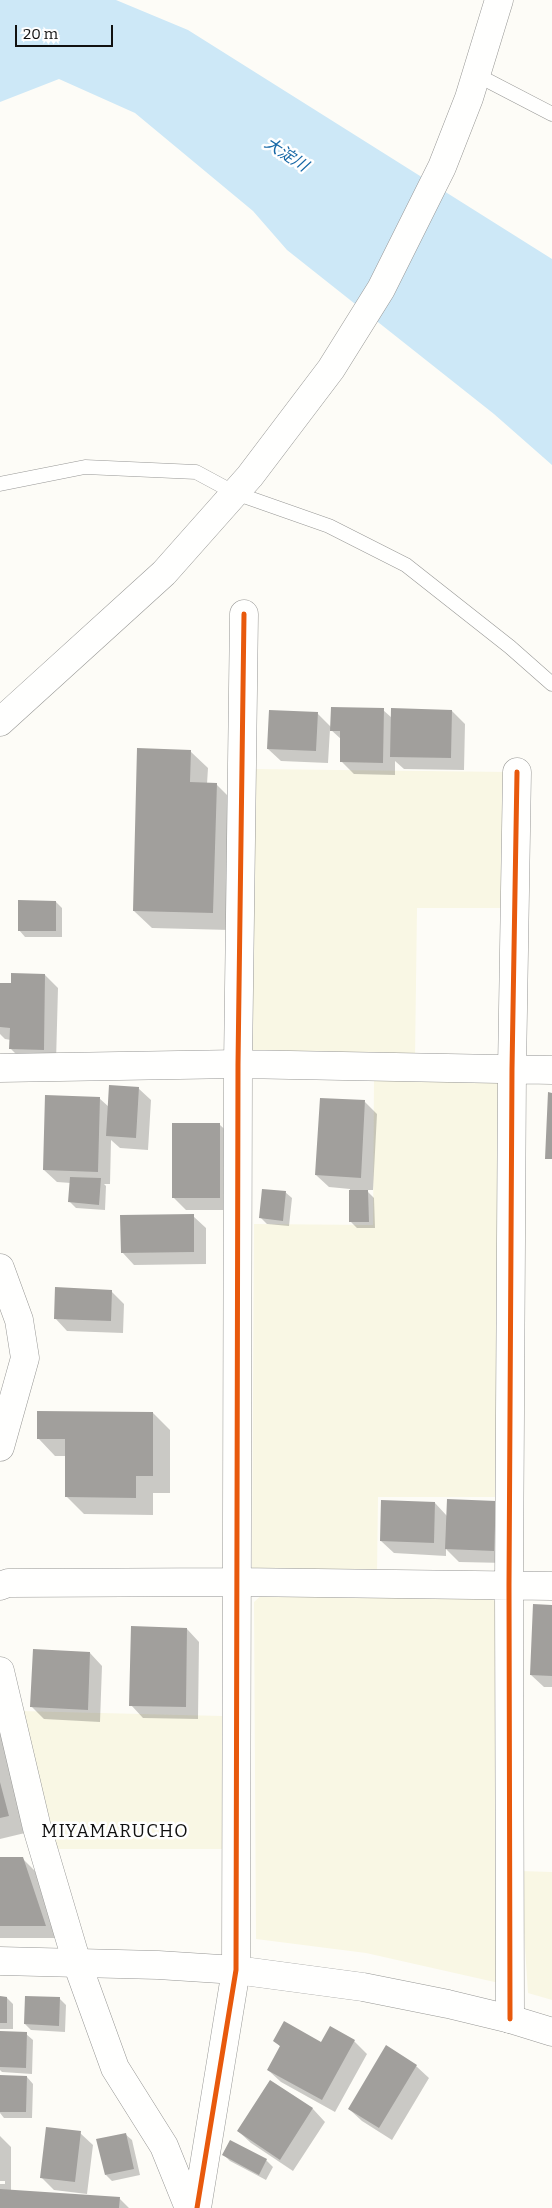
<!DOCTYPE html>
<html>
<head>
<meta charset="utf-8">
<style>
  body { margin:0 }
  #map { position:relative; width:552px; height:2208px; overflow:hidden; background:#fdfcf7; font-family:Bitter,serif }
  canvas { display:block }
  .scale { position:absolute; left:15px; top:25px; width:98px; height:22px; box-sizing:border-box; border:2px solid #111; border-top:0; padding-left:6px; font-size:15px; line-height:18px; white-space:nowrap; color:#111; -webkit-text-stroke:4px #fff; paint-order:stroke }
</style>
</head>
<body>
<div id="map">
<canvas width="552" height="2208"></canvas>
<div class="scale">20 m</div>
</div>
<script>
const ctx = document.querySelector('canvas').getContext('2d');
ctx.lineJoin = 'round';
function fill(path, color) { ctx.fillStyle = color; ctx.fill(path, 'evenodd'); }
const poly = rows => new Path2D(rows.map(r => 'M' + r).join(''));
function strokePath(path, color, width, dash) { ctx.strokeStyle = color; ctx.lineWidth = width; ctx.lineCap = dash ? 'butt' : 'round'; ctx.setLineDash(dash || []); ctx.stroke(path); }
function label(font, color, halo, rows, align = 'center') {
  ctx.font = font + ' Bitter,"Noto Sans JP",serif'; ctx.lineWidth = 5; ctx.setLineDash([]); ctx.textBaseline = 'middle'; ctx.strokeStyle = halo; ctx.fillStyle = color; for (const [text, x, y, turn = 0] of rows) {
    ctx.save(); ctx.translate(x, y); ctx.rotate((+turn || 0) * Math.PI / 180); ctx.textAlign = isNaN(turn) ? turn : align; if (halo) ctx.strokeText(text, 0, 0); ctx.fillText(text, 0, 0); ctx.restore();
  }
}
fill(poly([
  [253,769,509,772,508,908,417,908,415,1058,250,1056],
  [374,1077,504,1078,501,1497,378,1497,377,1574,252,1573,254,1224,373,1225],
  [265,1592,484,1592,498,1604,499,1983,366,1953,256,1939,254,1602],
  [20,1711,223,1716,225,1849,54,1849],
  [520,1871,552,1872,552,2000,528,1993]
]), '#f9f7e4');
fill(poly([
  [0,0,116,0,188,30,552,259,552,465,494,414,287,250,253,211,135,113,59,79,0,102]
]), '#cde8f7');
fill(poly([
  [383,710,392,718,452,711,465,724,464,770,404,769,395,761,395,775,354,774,342,762,342,740,330,729,328,763,281,761,268,749,317,713,332,728],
  [190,751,208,768,207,784,216,784,233,801,230,930,152,928,134,911],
  [56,902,62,908,62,937,25,937,19,930],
  [45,975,58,988,56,1062,23,1061,11,1049,11,1040,5,1039,0,1034,0,984,12,985],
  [138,1088,151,1100,148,1150,120,1148,111,1140,110,1184,104,1184,106,1186,105,1210,76,1208,70,1202,71,1183,57,1182,44,1170,99,1098,109,1107],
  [365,1102,377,1114,373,1190,366,1190,374,1198,375,1228,357,1228,351,1222,350,1189,329,1187,316,1175],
  [220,1125,233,1137,232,1210,186,1210,173,1197],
  [285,1192,292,1198,289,1226,267,1224,261,1218],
  [193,1216,206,1228,206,1264,134,1265,122,1252],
  [111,1291,124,1304,123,1333,67,1331,55,1318],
  [153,1413,170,1430,170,1493,153,1493,153,1515,84,1514,66,1496,67,1456,55,1456,38,1438],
  [496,1502,506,1563,459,1562,446,1549,446,1556,394,1553,381,1541,435,1503,447,1516],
  [552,1606,552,1687,544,1687,531,1675],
  [187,1629,199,1642,198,1719,143,1718,131,1705],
  [90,1653,102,1666,100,1722,44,1719,32,1707],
  [0,1722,25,1833,0,1839],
  [0,1858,23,1859,35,1871,58,1938,0,1938],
  [0,1998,7,1998,13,2004,13,2029,0,2029],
  [59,1998,66,2005,65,2032,31,2030,25,2024],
  [0,2033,26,2034,33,2040,32,2074,2,2072,0,2070],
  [275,2041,321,2043,354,2041,367,2054,335,2112,281,2082,268,2070,281,2047],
  [416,2066,429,2078,392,2140,362,2121,349,2109],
  [0,2077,27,2077,33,2084,32,2118,4,2118,0,2113],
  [270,2081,313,2109,325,2122,293,2171,251,2143,238,2131],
  [80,2133,93,2145,87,2194,54,2190,41,2177],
  [125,2134,132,2140,140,2175,112,2181,106,2175],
  [0,2136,11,2147,11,2191,119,2198,129,2208,0,2208,0,2184,5,2184,5,2181,0,2181],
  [224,2155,266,2160,273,2167,266,2180,230,2161]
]), '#0003');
fill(poly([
  [331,707,384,708,383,763,340,762,340,731,330,731],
  [391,708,452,710,451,758,390,757],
  [269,710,318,712,316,751,267,749],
  [137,748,191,750,190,782,217,783,213,913,133,911],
  [18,900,56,901,56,931,18,931],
  [11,973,45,974,44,1050,9,1049,10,1028,0,1027,0,983,11,983],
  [109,1085,139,1087,136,1138,106,1136],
  [548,1092,552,1093,552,1159,545,1159],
  [45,1095,100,1097,98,1172,43,1170],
  [320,1098,365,1100,361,1178,315,1175],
  [172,1123,220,1123,220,1198,172,1198],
  [70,1177,101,1178,99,1205,68,1202],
  [262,1189,286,1191,283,1221,259,1218],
  [349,1190,368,1190,369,1222,349,1222],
  [194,1214,194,1252,121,1253,120,1215],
  [55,1287,112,1290,111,1321,54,1319],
  [37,1411,153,1412,153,1476,136,1476,136,1498,65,1497,65,1439,37,1439],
  [447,1499,496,1501,494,1551,445,1549],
  [381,1500,435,1502,434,1543,380,1541],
  [533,1604,552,1605,552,1676,530,1675],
  [131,1626,187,1628,186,1707,129,1706],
  [33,1649,90,1652,88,1710,30,1707],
  [0,1782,9,1816,0,1818],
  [0,1857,23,1857,46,1926,0,1926],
  [0,1996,7,1997,7,2023,0,2023],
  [25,1996,60,1997,59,2026,24,2024],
  [284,2021,321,2042,330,2026,355,2040,322,2100,267,2070,280,2046,273,2041],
  [0,2031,27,2032,26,2068,0,2067],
  [386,2045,417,2065,379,2128,348,2109],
  [0,2075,27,2076,26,2112,0,2112],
  [270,2080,313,2108,280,2160,237,2131],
  [46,2127,81,2131,75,2182,40,2178],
  [126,2133,134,2169,105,2175,96,2139],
  [230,2140,267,2159,259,2175,222,2155],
  [0,2189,120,2197,119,2208,0,2208]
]), '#a19f9c');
const service = poly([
  [475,74,552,114],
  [0,484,85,467,196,472,235,493,329,526,406,565,510,647,552,684]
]);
const minor = poly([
  [0,1068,238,1064,552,1070],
  [0,1268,19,1320,25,1358,0,1447],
  [0,1586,8,1583,238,1582,552,1586],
  [0,1671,37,1828,77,1963,115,2068,164,2146,189,2208],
  [510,2019,509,1585,512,1069,517,772],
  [197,2208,236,1970,238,1064,244,614]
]);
const tertiary = poly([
  [0,722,164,573,250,476,331,369,381,289,442,167,469,98,499,0],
  [0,1961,158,1965,236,1970,363,1987,448,2004,510,2019,552,2032]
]);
strokePath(service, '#979795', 15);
strokePath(minor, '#979795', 29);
strokePath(tertiary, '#979795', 29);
strokePath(service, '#fffffe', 14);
strokePath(minor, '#fffffe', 28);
strokePath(tertiary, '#fffffe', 28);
strokePath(poly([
  [510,2019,509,1585,512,1069,517,772],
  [197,2208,236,1970,238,1064,244,614]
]), '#e8590c', 5);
label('italic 16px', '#1768a6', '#fff', [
  ["大淀川",286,155,33]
]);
ctx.letterSpacing = '1px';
label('18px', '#111', '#fff', [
  ["MIYAMARUCHO",115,1832]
]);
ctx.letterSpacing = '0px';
</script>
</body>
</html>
